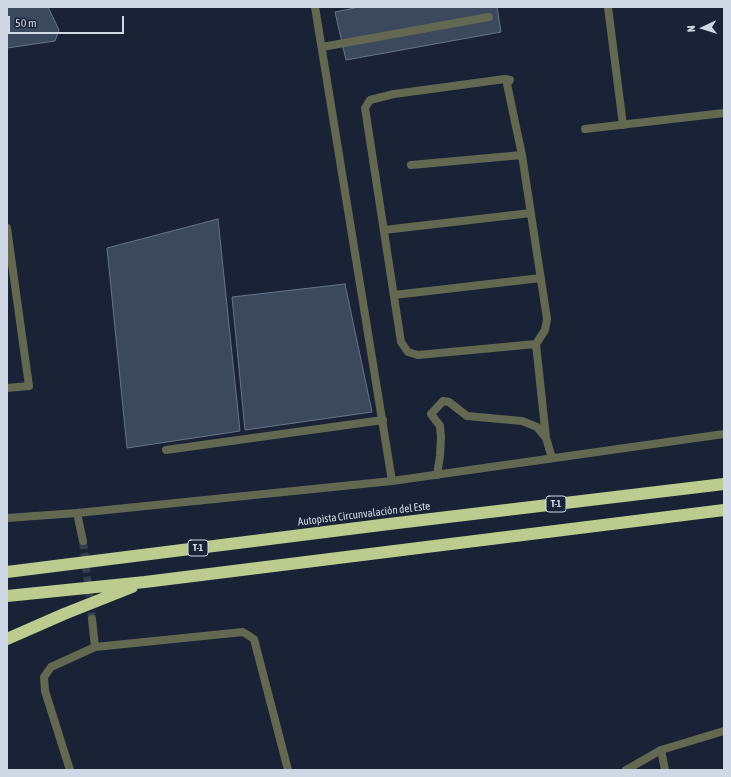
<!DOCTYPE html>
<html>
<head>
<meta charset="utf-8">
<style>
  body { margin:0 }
  #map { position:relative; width:731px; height:777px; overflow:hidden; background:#192335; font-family:"Asap Condensed",sans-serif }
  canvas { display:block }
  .frame { position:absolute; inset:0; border:8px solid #d1d8e5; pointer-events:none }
  .north { position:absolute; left:683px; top:8px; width:40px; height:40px; -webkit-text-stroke:3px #192335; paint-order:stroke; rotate:266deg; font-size:11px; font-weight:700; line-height:16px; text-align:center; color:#d1d8e5 }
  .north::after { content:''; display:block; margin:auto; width:14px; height:18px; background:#d1d8e5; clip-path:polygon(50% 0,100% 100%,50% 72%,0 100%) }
  .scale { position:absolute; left:8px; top:16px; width:116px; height:18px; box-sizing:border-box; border:2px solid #d1d8e5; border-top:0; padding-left:5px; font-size:12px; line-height:14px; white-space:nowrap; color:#d1d8e5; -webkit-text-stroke:3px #192335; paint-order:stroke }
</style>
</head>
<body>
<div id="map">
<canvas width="731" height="777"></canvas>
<div class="frame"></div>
<div class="north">N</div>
<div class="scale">50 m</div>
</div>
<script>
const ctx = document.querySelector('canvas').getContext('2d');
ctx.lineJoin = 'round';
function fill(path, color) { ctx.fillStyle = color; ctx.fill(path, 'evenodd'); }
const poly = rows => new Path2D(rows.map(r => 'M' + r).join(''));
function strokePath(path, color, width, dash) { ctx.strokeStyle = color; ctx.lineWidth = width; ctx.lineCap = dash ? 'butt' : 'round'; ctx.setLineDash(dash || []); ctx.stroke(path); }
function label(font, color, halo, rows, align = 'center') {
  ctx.font = font + ' "Asap Condensed",sans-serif'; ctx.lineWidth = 3; ctx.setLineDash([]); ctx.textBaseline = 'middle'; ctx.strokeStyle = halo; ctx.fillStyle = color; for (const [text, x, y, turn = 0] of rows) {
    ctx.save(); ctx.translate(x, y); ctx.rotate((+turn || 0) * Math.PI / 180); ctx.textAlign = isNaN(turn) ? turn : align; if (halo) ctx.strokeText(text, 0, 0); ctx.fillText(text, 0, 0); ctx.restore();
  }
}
const building = poly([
  [7,7,48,7,59,30,55,41,7,48,7,7],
  [359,7,497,7,501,32,346,60,335,12,359,7],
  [218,219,240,431,127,448,107,248,218,219],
  [345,284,372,412,245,430,232,297,345,284]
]);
fill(building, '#3c485c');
strokePath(building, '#67748a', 1);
strokePath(poly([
  [83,541,92,619]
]), '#353e4f', 8, [8, 4]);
strokePath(poly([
  [608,7,623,125],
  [585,129,724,113],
  [411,165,522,155],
  [384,230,531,213],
  [394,295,541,278],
  [536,344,418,355,408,352,401,342,365,108,370,100,394,94,505,79,510,80,507,84,522,155,547,319,545,330,536,344,546,438],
  [166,450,383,420],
  [437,475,440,456,441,437,440,426,431,414,443,401,449,402,467,416,522,421,537,427,546,438,552,458]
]), '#636951', 8);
strokePath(poly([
  [315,7,392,481],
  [322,47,489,17],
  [7,228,29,386,7,388],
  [77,513,83,541],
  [7,518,77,513,392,481,724,434],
  [95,647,243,632,254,639,288,770],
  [661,750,665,770],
  [70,770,45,691,44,677,51,667,95,647,92,619],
  [626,770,661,750,724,731]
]), '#636951', 8);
strokePath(poly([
  [7,572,389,524,724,484],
  [7,596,145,582,724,510],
  [7,639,64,614,132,587]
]), '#bccc8e', 12);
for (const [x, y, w] of [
  [556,504,20],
  [198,548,20]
]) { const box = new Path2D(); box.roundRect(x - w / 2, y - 8, w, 16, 3); ctx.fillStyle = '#192335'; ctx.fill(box); strokePath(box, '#d1d8e5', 1); }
label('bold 10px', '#d1d8e5', null, [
  ["T-1",556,504],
  ["T-1",198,548]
]);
label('11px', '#d1d8e5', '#192335', [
  ["Autopista Circunvalación del Este",364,514,-7]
]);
</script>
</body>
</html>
